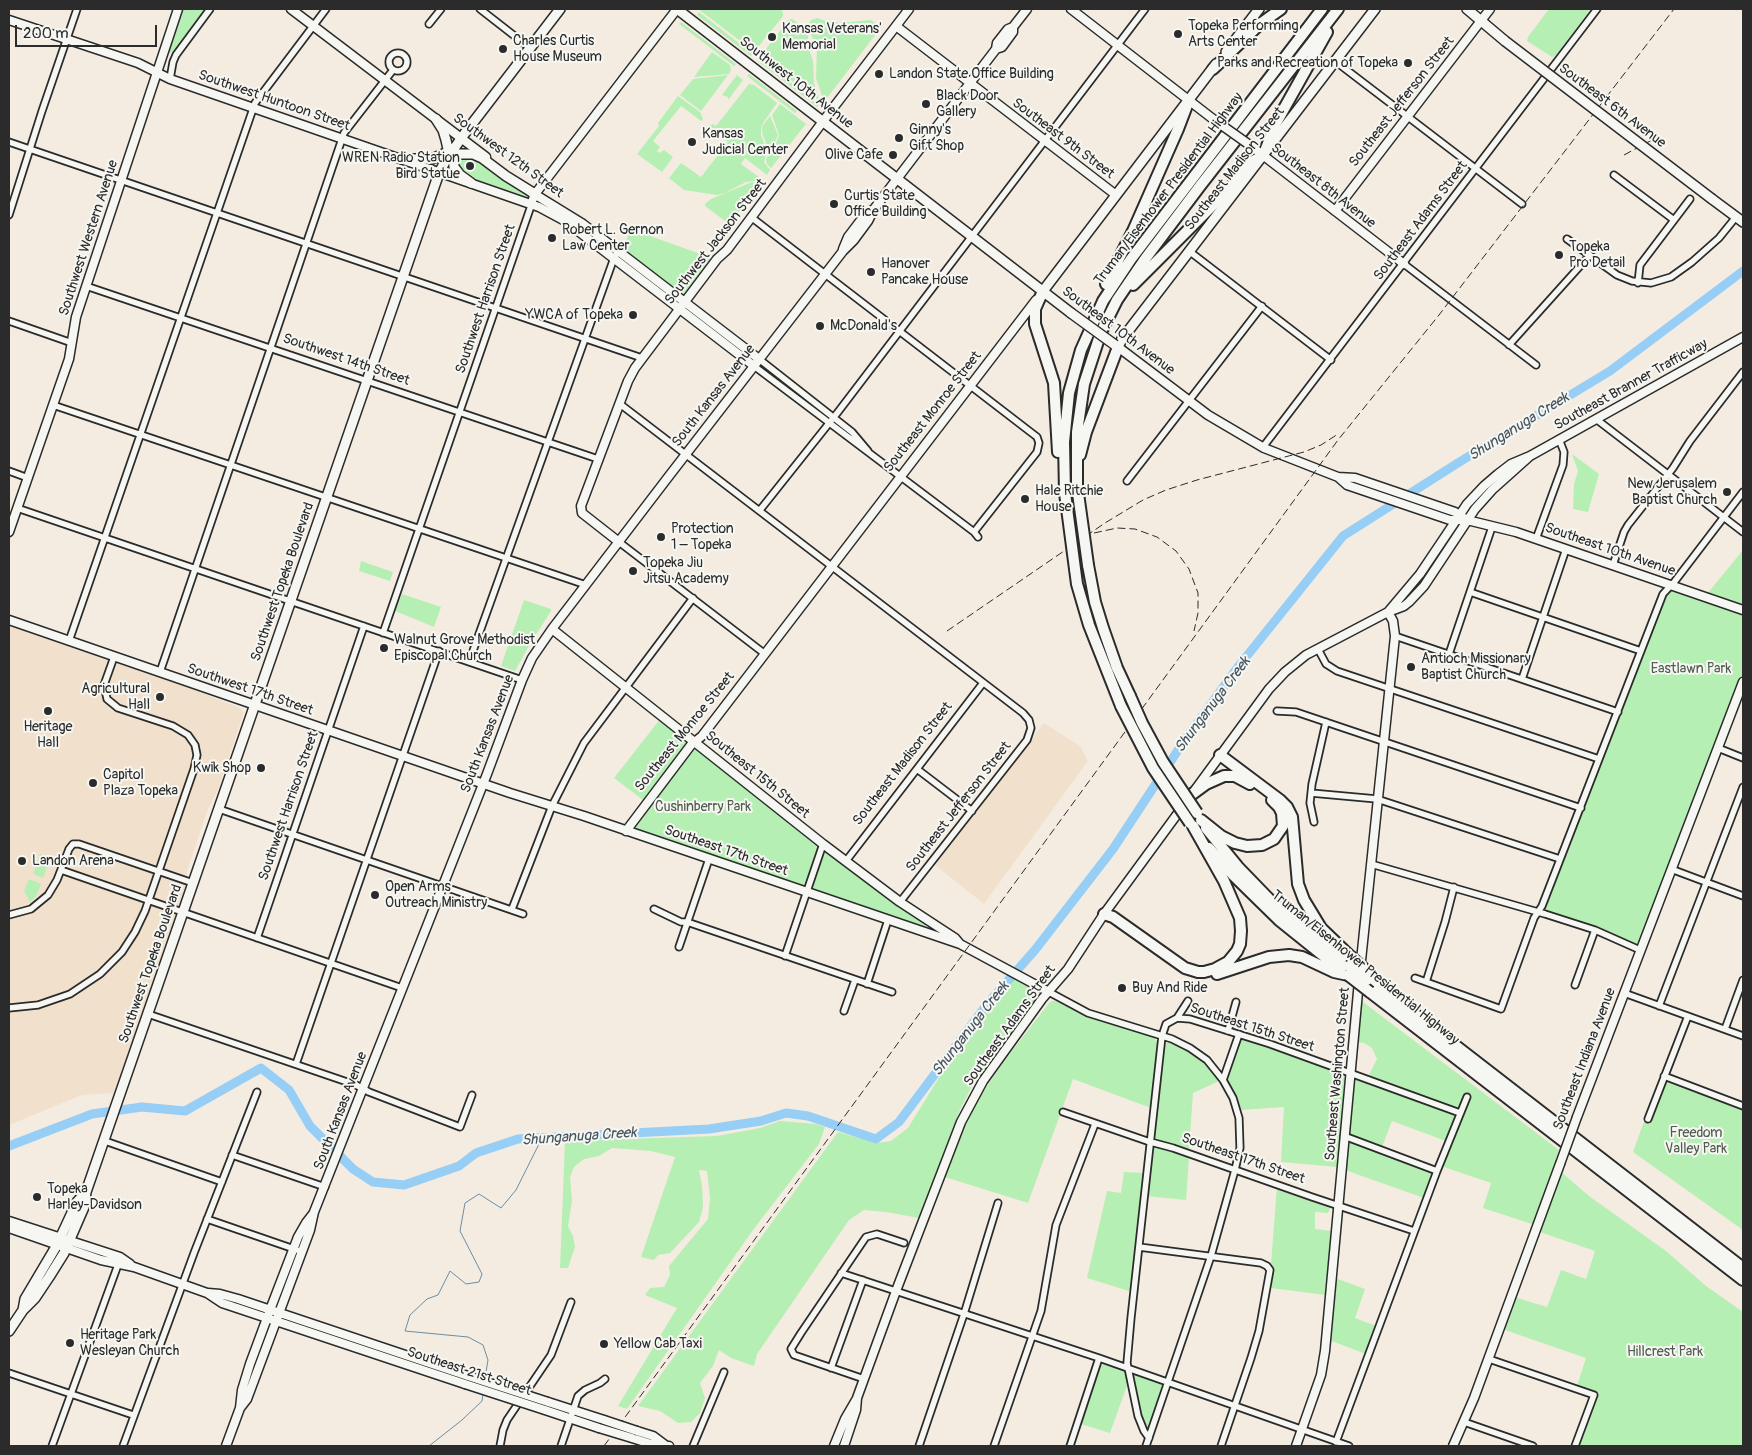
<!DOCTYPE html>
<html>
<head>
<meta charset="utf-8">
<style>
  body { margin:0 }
  #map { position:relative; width:1752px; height:1455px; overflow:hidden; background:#f4ece1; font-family:Pangolin,sans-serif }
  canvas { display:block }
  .frame { position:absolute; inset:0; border:10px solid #2b2b2b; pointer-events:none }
  .scale { position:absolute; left:15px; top:25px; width:142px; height:22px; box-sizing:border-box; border:2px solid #2b2b2b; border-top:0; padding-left:6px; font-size:15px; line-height:18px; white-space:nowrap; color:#2b2b2b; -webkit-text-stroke:4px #f6f6f2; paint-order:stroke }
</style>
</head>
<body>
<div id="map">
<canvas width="1752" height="1455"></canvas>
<div class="frame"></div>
<div class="scale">200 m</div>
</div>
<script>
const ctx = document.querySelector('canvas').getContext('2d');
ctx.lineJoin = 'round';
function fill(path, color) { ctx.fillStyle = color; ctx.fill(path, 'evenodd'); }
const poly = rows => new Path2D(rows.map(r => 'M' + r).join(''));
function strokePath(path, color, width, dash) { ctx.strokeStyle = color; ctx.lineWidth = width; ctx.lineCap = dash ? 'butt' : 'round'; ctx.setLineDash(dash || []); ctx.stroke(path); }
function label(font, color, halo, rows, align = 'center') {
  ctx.font = font + ' Pangolin,sans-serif'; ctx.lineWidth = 4; ctx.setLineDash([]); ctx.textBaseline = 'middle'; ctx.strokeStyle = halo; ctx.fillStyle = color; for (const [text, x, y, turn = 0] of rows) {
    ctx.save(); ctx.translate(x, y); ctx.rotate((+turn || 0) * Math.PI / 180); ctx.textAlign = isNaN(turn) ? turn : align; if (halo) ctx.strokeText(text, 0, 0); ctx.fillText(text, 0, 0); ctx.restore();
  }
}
fill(poly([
  [9,626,179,684,238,707,242,709,243,715,218,790,208,809,187,871,185,887,115,1093,82,1095,9,1125],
  [1044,723,1080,746,1088,761,984,904,935,865]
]), '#f1e1cc');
fill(poly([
  [181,9,207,9,176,50,170,53,167,52],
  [698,9,780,9,783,12,783,16,768,35,767,35,755,52],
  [1549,9,1591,9,1556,55,1552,57,1527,41,1528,37],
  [699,12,753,54,751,56,697,15],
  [817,18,826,21,841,23,870,20,882,26,824,102,816,78,817,47,807,26,811,20],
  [792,19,805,28,808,36,808,47,813,61,814,83,820,102,760,57,772,41,774,40,774,39,788,20],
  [681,22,736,64,734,66,679,24],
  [712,52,730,65,731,70,729,74,694,77],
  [759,58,819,104,817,107,758,61],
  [749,74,797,111,795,113,747,76],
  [728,75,701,111,680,95,693,79],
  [737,75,743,80,728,100,728,97,722,95],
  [749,84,754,85,777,103,763,123,761,129,761,135,767,151,764,162,770,170,767,175,745,158,741,164,763,180,761,182,754,181,746,182,725,193,717,195,684,190,669,178,681,163,701,177,728,142,708,126,713,124,716,126],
  [678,96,700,112,703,119,701,121,681,106,653,141,660,147,657,151,659,153,664,150,673,157,662,172,637,154,659,126,658,123],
  [780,104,806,124,771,168,767,164,766,159,776,143,779,135,772,115],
  [770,116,778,135,774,144,769,150,763,136,762,130,763,125],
  [471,156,523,191,530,198,463,175,455,158],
  [752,182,759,185,729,224,705,206,705,204,711,199],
  [633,230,712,258,685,297,624,251,624,248,629,232],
  [1572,454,1599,474,1588,512,1573,509,1574,484,1578,471],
  [1743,550,1743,606,1707,594],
  [361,561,393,572,390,581,359,571],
  [1670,589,1743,613,1743,675,1639,945,1545,910,1665,596],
  [402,594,441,607,434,627,395,611],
  [524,600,551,609,551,611,530,644,515,671,501,666],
  [661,718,690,740,643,800,614,778],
  [694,746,820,845,925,923,926,926,925,928,637,831,635,825],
  [40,854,50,858,43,878,33,874],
  [29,879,41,884,36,896,30,902,24,891],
  [1015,978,1035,990,1037,993,1037,997,971,1088,960,1110,919,1218,886,1212,864,1210,849,1220,757,1354,754,1366,731,1358,719,1350,713,1366,700,1383,705,1398,700,1413,691,1422,678,1423,660,1411,638,1406,838,1132,877,1143,891,1141,908,1128,956,1050],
  [1359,999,1559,1150,1535,1225,1483,1208,1491,1183,1441,1166,1464,1112,1368,1077,1377,1059,1372,1048,1364,1043,1357,1042],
  [1052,1001,1056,1001,1081,1014,1107,1023,1154,1037,1158,1044,1151,1108,1073,1079,1028,1203,945,1177,967,1121,979,1098,1005,1060,1049,1003],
  [1244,1038,1319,1065,1345,1078,1338,1167,1281,1162,1284,1107,1241,1110,1237,1099,1226,1078,1241,1039],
  [1167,1043,1172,1043,1192,1053,1212,1070,1219,1081,1193,1093,1189,1150,1171,1143,1156,1140,1153,1138,1164,1045],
  [1354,1079,1454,1114,1456,1116,1456,1120,1446,1141,1392,1121,1382,1147,1350,1134,1348,1131,1352,1080],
  [1667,1082,1743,1110,1743,1230,1633,1152,1646,1116,1652,1117],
  [780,1121,816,1124,825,1127,819,1144,753,1230,627,1409,618,1406,677,1308,645,1295,650,1288,664,1287,670,1275,669,1266,708,1219,710,1198,707,1171,699,1170,702,1186,703,1207,699,1222,670,1253,658,1255,654,1260,641,1257,675,1157,651,1151,612,1148,599,1156,584,1159,574,1167,570,1177,572,1201,568,1226,573,1236,575,1247,568,1268,560,1268,565,1141,717,1136,760,1128],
  [1349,1140,1432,1172,1433,1175,1424,1198,1345,1170,1347,1142],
  [1154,1146,1189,1157,1186,1200,1146,1196,1152,1147],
  [1560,1171,1589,1196,1666,1251,1706,1286,1743,1312,1743,1446,1578,1446,1599,1393,1577,1386,1586,1358,1502,1329,1514,1297,1547,1307,1561,1270,1586,1279,1595,1251,1537,1231],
  [1124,1172,1143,1173,1131,1289,1129,1291,1087,1278,1107,1191,1121,1193],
  [1277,1186,1331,1207,1328,1213,1315,1212,1315,1229,1332,1231,1326,1295,1271,1288,1273,1276,1271,1264],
  [1335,1278,1365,1289,1355,1318,1376,1326,1366,1354,1329,1340],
  [1106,1364,1125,1370,1127,1372,1129,1380,1110,1433,1081,1424,1098,1368,1101,1365],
  [1135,1374,1160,1383,1162,1386,1148,1430,1146,1431,1140,1413,1133,1377]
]), '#b6efb3');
strokePath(poly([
  [485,1378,488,1360,483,1345,468,1337,405,1331,410,1315,427,1299,438,1295,450,1271,466,1284,479,1282,482,1274,460,1231,465,1203,479,1194,501,1208,516,1190,542,1138],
  [429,1446,462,1420,482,1401,483,1394]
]), '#6b8da4', 1);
strokePath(poly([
  [9,1146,92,1114,142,1107,185,1111,261,1068,289,1090,310,1126,353,1169,373,1182,404,1185,459,1166,476,1153,518,1139,709,1129,761,1121,786,1113,808,1116,876,1139,899,1122,988,1003,1035,950,1113,849,1182,744,1238,667,1343,536,1461,461,1610,371,1743,271]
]), '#96cef5', 9);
const street = poly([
  [480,9,530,48],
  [429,24,441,9],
  '389 62a9 9 0 1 1 18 0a9 9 0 1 1-18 0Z',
  [1335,61,1522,204],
  [170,79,173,62,176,55,210,9],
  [9,142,642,358],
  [1614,175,1674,220],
  [9,215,42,111,77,9],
  [751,217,1037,437,1039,443,1037,452,974,532],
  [1567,239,1617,275,1632,281,1651,283,1671,277,1692,262,1719,238,1736,217],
  [1189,251,1331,360],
  [1404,264,1536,365],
  [1638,283,1640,265,1690,199],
  [86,286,598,459],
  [9,321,72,343],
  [1509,345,1590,255],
  [759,359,852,432,868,451],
  [754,366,974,532,978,537],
  [620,404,1023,713,1029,720,1031,728,1027,740,900,902],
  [53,405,586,585],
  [1596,419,1743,532],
  [1263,447,1597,9],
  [9,471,28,478],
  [1127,481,1262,306],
  [17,508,522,680],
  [760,510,838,412,1145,9],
  [1536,539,1563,465,1564,452,1559,439],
  [619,542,765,654],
  [1613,565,1624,532,1628,525,1673,468,1690,441,1743,372],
  [1470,592,1641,651],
  [383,633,532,203],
  [1395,636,1618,712],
  [69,641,255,103,326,9],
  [1318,649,1326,664,1337,671,1599,759],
  [1449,654,1492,527],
  [469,662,614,258,619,251],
  [160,672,344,133,393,70],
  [1522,679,1566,549],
  [1277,711,1296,712,1581,808],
  [1718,748,1743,758],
  [917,769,972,811],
  [1311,793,1377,799,1560,859],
  [219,809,523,914],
  [1314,822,1310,803,1312,784,1326,722],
  [846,861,983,683],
  [1371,864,1545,914,1595,930,1640,950],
  [1671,869,1743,896],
  [61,870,402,988],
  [512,909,552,806,584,743,693,598],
  [654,909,681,922,687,922,892,992],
  [9,915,31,909,48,895,57,880,69,849,73,844,79,844,193,883],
  [257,938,364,626],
  [679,947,709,859],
  [785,956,823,844],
  [1415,978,1501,1009,1534,918,1542,906,1663,594,1675,581,1743,492],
  [1426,982,1445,922,1454,887],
  [867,984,888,920],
  [1575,985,1595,930],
  [1049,992,1088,1013,1172,1039,1190,1048,1207,1060,1223,1080,1233,1098,1239,1118,1240,1148,1235,1170,1211,1256,1146,1446],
  [1624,993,1743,1036],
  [1659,1006,1743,787],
  [9,1008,38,1005,70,994,100,974,122,952,135,932,145,911,194,769,197,755,195,745,188,735,173,726,118,708,107,699,104,685,114,657],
  [844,1011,855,980],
  [148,1014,356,1085,369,1092,460,1127,472,1095],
  [1177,1018,1188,1001],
  [1725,1029,1743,980],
  [1228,1031,1236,1002],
  [296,1064,439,651],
  [1664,1076,1743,1106],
  [1223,1080,1239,1034],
  [1063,1112,1147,1141,1173,1148,1312,1197,1414,1231],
  [1648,1119,1688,1016],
  [1344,1136,1437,1171],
  [105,1141,222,1182],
  [232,1155,325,1187],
  [207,1219,297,1250],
  [1139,1247,1261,1263,1267,1266,1270,1270,1259,1331,1251,1358,1221,1446],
  [841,1273,1099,1358,1349,1446],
  [1489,1359,1594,1395,1575,1446],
  [831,1368,863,1280],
  [9,1373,133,1415],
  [864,1379,794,1355,791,1349,801,1333,866,1237,877,1234,904,1243],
  [1464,1422,1533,1446],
  [1149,1438,1144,1431,1138,1416,1127,1363,1131,1318,1162,1036,1166,1024,1177,1018,1190,1019,1270,1044,1460,1113],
  [1336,1442,1437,1171,1467,1097],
  [52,1446,119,1262],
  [123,1446,194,1253,257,1092],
  [500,1446,503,1430,507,1420,551,1355,571,1302],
  [561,1446,578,1396,585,1390,600,1383,605,1379],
  [693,1446,724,1372],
  [919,1446,964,1314,998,1203],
  [994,1446,1041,1311,1056,1225,1095,1124],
  [1070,1446,1099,1358]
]);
const secondary = poly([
  [291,9,486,157],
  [1071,9,1213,119],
  [9,20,138,63,170,79,539,207,565,221,754,366],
  [896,26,1116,195],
  [996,49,1002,47,1013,32,1013,27,1027,9],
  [1251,146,1404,264],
  [531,192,583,224,759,359],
  [533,199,535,194,677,9],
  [1335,211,1490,9],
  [843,249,848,237,864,216,874,209],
  [1118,347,1208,415,1264,448,1338,477,1355,478,1455,512,1467,520,1516,532,1743,610],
  [1338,477,1347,485,1450,520,1459,520],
  [9,532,69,359,76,317,178,9],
  [619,542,582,513,581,506,628,381,635,368,717,259,727,250,830,112,909,9],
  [1388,612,1420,574,1467,504,1484,486,1498,474,1511,464,1530,456,1743,337],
  [9,620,510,793,584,816,960,944],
  [552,629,823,844,900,902,955,938,960,944,1049,992],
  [626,831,691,745,702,736,1036,300],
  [1360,970,1395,636,1393,621,1388,612],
  [1577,1117,1743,682],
  [9,1221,120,1257,130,1264],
  [9,1228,101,1260,134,1267,207,1293,222,1303,465,1384],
  [208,1293,220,1294,238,1299,468,1376],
  [548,1402,604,1420],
  [240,1408,247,1399,310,1230,314,1212,487,774,522,680,532,658,552,629,669,476,843,251,854,240,868,221,874,209,996,49,997,43,1008,29,1013,27],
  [545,1410,599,1428],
  [637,1431,653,1436,665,1445],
  [632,1438,651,1444,669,1446],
  [226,1446,240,1408,242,1390,250,1364,270,1310,298,1237,306,1223,313,1214],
  [834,1446,845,1419,856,1400],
  [844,1446,856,1410,857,1398,896,1291,961,1122,983,1081,1042,999,1068,969,1104,914,1269,689,1285,672,1306,655,1388,612,1404,606,1409,602,1424,586,1475,509,1492,490,1530,456],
  [1296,1446,1321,1375,1325,1351,1359,981],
  [1453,1446,1474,1398,1560,1164]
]);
const primary = poly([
  [677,9,1071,313],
  [1467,9,1505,41],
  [1226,52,1259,9],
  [436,119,443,130,446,140,448,149,447,157],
  [453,152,454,167,460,175,471,183],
  [402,159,432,159,450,151],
  [448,159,459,154,473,154,482,158,506,176,535,194],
  [1712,199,1743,222],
  [1043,291,1216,64],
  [1115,345,1118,347,1122,339,1375,9],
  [23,1310,25,1299,57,1245,77,1202,86,1192],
  [9,1331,23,1310,35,1298,49,1277,64,1253,84,1207,86,1192,439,173,446,160,465,133,560,9]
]);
const highway = poly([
  [1213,69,1260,24,1281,9],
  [1106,284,1133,231,1178,129,1189,100],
  [1133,285,1231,187,1251,162,1263,156,1276,123,1327,32],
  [1043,291,1035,309,1035,324,1054,383,1058,452],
  [1080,455,1086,432,1118,347],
  [1077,486,1077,432,1084,384,1101,332,1117,300,1145,259,1200,186,1338,9],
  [1065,493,1064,442,1069,393,1081,350,1103,301,1131,259,1322,9],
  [1088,565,1095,602,1103,628,1117,668,1130,696],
  [1075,569,1077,584,1089,625,1121,706],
  [1220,755,1280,800,1287,807,1292,817,1293,828,1298,884,1304,900,1321,928,1350,956],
  [1191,795,1206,784,1224,776,1235,776,1250,784],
  [1201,820,1221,836,1235,843,1247,846,1262,845,1274,839,1283,826,1282,813,1279,807,1272,800],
  [1206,828,1238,867,1269,899,1300,926,1349,966],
  [1209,848,1233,875,1279,920,1340,969],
  [1104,914,1113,917,1185,968,1198,972,1204,972,1215,969,1228,962,1237,951,1240,944,1241,931,1240,918,1224,881,1193,826],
  [1217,974,1269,957,1289,955,1302,957,1334,972,1348,975],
  [1370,982,1403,1005,1743,1268],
  [1370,992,1743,1280]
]);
strokePath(street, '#2b2b2b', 9);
strokePath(secondary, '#2b2b2b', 11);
strokePath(primary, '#2b2b2b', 12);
strokePath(highway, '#2b2b2b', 14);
strokePath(street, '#f6f6f2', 5.5);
strokePath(secondary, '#f6f6f2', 8);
strokePath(primary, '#f6f6f2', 9);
strokePath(highway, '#f6f6f2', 10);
strokePath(poly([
  [1624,155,1652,140],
  [1094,533,1117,528,1135,529,1157,537,1176,551,1189,569,1198,593,1198,613,1194,631],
  [947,631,1105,523,1143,500,1166,490,1197,480,1304,452,1321,445,1338,434],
  [604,1446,1338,440,1439,315,1674,9]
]), '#2b2b2b', 1, [8, 4]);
const secondaryBridge = poly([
  [1213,119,1251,146],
  [1560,1164,1577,1117],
  [468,1376,548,1402],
  [465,1384,545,1410],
  [604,1420,637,1431],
  [599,1428,632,1438]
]);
const primaryBridge = poly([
  [1505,41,1712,199],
  [1071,313,1115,345]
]);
const highwayBridge = poly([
  [1077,486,1088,565],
  [1065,493,1075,569],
  [1130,696,1142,723,1163,762,1197,813],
  [1121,706,1153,768,1190,823],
  [1350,956,1372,976],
  [1349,966,1367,980],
  [1348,975,1370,992]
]);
strokePath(secondaryBridge, '#2b2b2b', 11, []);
strokePath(primaryBridge, '#2b2b2b', 12, []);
strokePath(highwayBridge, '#2b2b2b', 14, []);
strokePath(secondaryBridge, '#f6f6f2', 8);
strokePath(primaryBridge, '#f6f6f2', 9);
strokePath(highwayBridge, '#f6f6f2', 10);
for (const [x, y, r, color] of [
  [1178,34,5,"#2b2b2b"],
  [772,37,5,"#2b2b2b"],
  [503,49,5,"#2b2b2b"],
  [1408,63,5,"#2b2b2b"],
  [879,74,5,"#2b2b2b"],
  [926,104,5,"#2b2b2b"],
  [899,138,5,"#2b2b2b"],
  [692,142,5,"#2b2b2b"],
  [893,155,5,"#2b2b2b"],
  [470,166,5,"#2b2b2b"],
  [834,204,5,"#2b2b2b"],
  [552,238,5,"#2b2b2b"],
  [1559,255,5,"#2b2b2b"],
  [871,272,5,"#2b2b2b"],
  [633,315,5,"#2b2b2b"],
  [820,326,5,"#2b2b2b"],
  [1727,492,5,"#2b2b2b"],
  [1025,499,5,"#2b2b2b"],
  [661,537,5,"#2b2b2b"],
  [633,571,5,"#2b2b2b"],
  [384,648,5,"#2b2b2b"],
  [1411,667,5,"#2b2b2b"],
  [160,697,5,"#2b2b2b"],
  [48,711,5,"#2b2b2b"],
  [261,768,5,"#2b2b2b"],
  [93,783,5,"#2b2b2b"],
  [22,861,5,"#2b2b2b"],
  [375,895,5,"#2b2b2b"],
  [1122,988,5,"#2b2b2b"],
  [37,1197,5,"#2b2b2b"],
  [70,1343,5,"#2b2b2b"],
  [604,1344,5,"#2b2b2b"]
]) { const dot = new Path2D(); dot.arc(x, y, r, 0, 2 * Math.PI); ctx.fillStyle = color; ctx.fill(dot); strokePath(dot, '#f6f6f2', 2); }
label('14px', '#2b2b2b', '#f6f6f2', [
  ["Topeka Performing",1188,26],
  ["Arts Center",1188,42],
  ["Kansas Veterans'",782,29],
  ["Memorial",782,45],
  ["Charles Curtis",513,41],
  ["House Museum",513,57],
  ["Parks and Recreation of Topeka",1398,63,"right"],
  ["Landon State Office Building",889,74],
  ["Black Door",936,96],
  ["Gallery",936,112],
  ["Ginny's",909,130],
  ["Gift Shop",909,146],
  ["Kansas",702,134],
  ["Judicial Center",702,150],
  ["Olive Cafe",883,155,"right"],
  ["WREN Radio Station",460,158,"right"],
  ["Bird Statue",460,174,"right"],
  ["Curtis State",844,196],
  ["Office Building",844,212],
  ["Robert L. Gernon",562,230],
  ["Law Center",562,246],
  ["Topeka",1569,247],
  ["Pro Detail",1569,263],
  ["Hanover",881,264],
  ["Pancake House",881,280],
  ["YWCA of Topeka",623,315,"right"],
  ["McDonald's",830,326],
  ["New Jerusalem",1717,484,"right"],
  ["Baptist Church",1717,500,"right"],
  ["Hale Ritchie",1035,491],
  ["House",1035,507],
  ["Protection",671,529],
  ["1 – Topeka",671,545],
  ["Topeka Jiu",643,563],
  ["Jitsu Academy",643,579],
  ["Walnut Grove Methodist",394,640],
  ["Episcopal Church",394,656],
  ["Antioch Missionary",1421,659],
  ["Baptist Church",1421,675],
  ["Agricultural",150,689,"right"],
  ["Hall",150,705,"right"],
  ["Heritage",48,727,"center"],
  ["Hall",48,743,"center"],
  ["Kwik Shop",251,768,"right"],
  ["Capitol",103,775],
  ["Plaza Topeka",103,791],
  ["Landon Arena",32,861],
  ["Open Arms",385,887],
  ["Outreach Ministry",385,903],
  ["Buy And Ride",1132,988],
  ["Topeka",47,1189],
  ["Harley-Davidson",47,1205],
  ["Heritage Park",80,1335],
  ["Wesleyan Church",80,1351],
  ["Yellow Cab Taxi",614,1344]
], 'left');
label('14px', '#2b2b2b', '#f6f6f2', [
  ["Southwest 10th Avenue",796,83,38],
  ["Southwest Huntoon Street",274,101,19],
  ["Southeast Jefferson Street",1402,102,-52],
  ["Southeast 6th Avenue",1612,106,37],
  ["Southeast 9th Street",1063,139,37],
  ["Southwest 12th Street",508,156,36],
  ["Southeast Madison Street",1235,169,-52],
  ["Southeast 8th Avenue",1323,186,38],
  ["Truman/Eisenhower Presidential Highway",1169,189,-53],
  ["Southeast Adams Street",1421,221,-53],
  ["Southwest Western Avenue",89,238,-72],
  ["Southwest Jackson Street",716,242,-52],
  ["Southwest Harrison Street",486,299,-71],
  ["Southeast 10th Avenue",1118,331,37],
  ["Southwest 14th Street",346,360,19],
  ["Southeast Branner Trafficway",1631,385,-29],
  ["South Kansas Avenue",714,396,-52],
  ["Southeast Monroe Street",933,412,-52],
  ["Southeast 10th Avenue",1610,550,19],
  ["Southwest Topeka Boulevard",283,582,-71],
  ["Southwest 17th Street",250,690,19],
  ["Southeast Monroe Street",685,732,-51],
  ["South Kansas Avenue",488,734,-69],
  ["Southeast Madison Street",903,764,-52],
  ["Southeast 15th Street",757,775,39],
  ["Southwest Harrison Street",289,806,-71],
  ["Southeast Jefferson Street",959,807,-52],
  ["Southeast 17th Street",726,851,19],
  ["Southwest Topeka Boulevard",151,964,-71],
  ["Truman/Eisenhower Presidential Highway",1365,968,39],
  ["Southeast Adams Street",1010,1026,-54],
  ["Southeast 15th Street",1252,1028,18],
  ["Southeast Indiana Avenue",1585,1059,-69],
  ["Southeast Washington Street",1338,1074,-85],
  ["South Kansas Avenue",341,1111,-69],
  ["Southeast 17th Street",1243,1159,19],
  ["Southeast 21st Street",469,1372,18]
]);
label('14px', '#4e5c4d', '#f6f6f2', [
  ["Eastlawn Park",1691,669],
  ["Cushinberry Park",703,807],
  ["Freedom",1696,1133],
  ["Valley Park",1696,1149],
  ["Hillcrest Park",1665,1352]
]);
label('italic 15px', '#46545e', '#f6f6f2', [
  ["Shunganuga Creek",1519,427,-32],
  ["Shunganuga Creek",1213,705,-53],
  ["Shunganuga Creek",971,1029,-52],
  ["Shunganuga Creek",579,1137,-4]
]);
</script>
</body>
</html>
